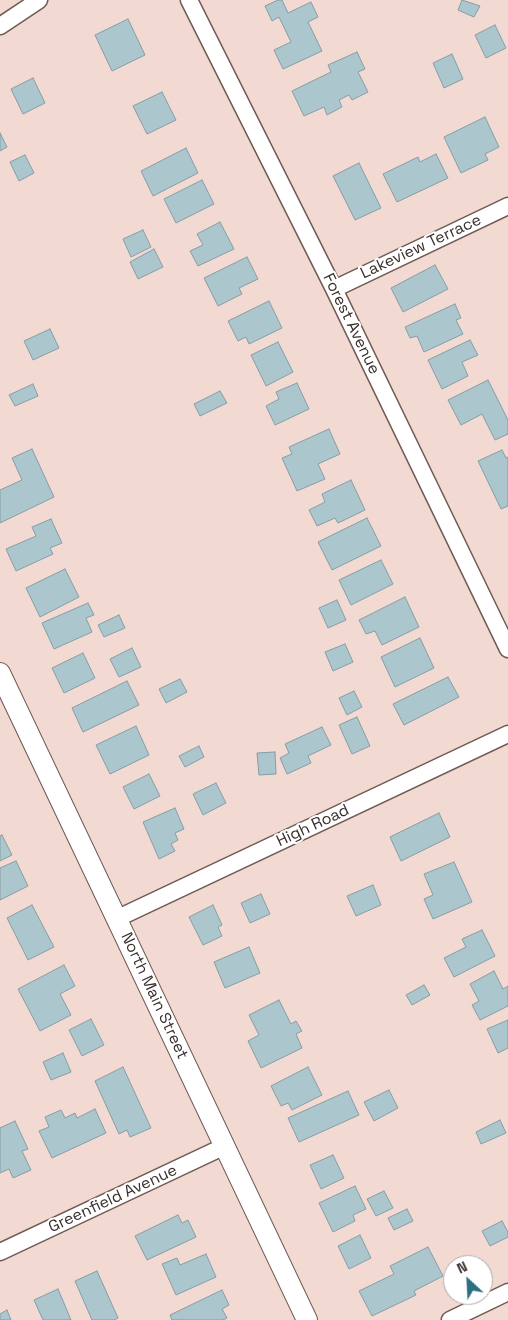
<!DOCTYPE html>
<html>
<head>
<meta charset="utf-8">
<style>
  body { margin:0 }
  #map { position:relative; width:508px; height:1320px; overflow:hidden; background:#f2d9d2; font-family:"Space Grotesk",sans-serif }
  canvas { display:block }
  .north { position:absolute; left:443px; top:1255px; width:50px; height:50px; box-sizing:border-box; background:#fff; border:1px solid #b0acab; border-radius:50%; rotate:335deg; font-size:14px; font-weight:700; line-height:20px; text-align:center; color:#392f2d }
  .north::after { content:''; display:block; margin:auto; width:18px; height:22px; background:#2d6f81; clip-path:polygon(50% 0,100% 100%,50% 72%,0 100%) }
</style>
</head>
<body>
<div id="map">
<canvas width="508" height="1320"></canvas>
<div class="north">N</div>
</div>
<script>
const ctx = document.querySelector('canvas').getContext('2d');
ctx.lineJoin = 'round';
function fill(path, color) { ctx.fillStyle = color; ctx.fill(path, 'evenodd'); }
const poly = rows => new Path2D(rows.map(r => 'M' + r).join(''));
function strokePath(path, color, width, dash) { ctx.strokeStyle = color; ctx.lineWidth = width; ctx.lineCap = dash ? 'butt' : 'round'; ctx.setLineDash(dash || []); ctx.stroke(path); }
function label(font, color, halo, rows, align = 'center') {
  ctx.font = font + ' "Space Grotesk",sans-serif'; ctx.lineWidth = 4; ctx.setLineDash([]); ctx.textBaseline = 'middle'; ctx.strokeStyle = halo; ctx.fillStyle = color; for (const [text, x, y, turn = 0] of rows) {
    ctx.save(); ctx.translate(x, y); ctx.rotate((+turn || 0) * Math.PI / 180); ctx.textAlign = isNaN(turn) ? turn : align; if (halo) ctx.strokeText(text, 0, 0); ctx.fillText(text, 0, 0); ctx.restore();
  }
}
const building = poly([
  [278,0,282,0,288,13,311,2,318,17,308,22,322,51,283,69,274,50,291,42,279,17,272,21,265,6,278,0],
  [462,0,480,6,474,17,458,10,462,0],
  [128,19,145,55,112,71,95,35,128,19],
  [495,25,506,48,486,58,475,35,495,25],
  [357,52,365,69,358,72,368,92,352,100,349,95,339,100,342,107,327,115,324,107,304,116,292,91,331,72,328,65,357,52],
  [452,54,463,79,444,88,433,63,452,54],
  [33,78,45,103,23,114,11,89,33,78],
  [162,92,176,120,147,134,133,106,162,92],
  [485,117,499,147,485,154,488,160,461,173,444,137,485,117],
  [0,133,7,147,0,151,0,133],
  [186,148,198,173,153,196,141,171,186,148],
  [436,154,448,178,397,202,383,174,418,157,420,162,436,154],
  [25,155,34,173,19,181,10,162,25,155],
  [359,163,381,208,355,220,333,176,359,163],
  [202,180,214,204,176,223,164,199,202,180],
  [220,222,234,249,198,266,190,251,203,245,197,234,220,222],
  [143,230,151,247,131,257,123,239,143,230],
  [154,249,163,267,138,279,130,262,154,249],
  [247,257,258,279,239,288,242,294,218,306,204,278,247,257],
  [435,265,448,289,403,312,391,288,435,265],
  [269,301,282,328,249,344,246,337,238,341,228,321,269,301],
  [455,304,461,318,456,320,463,334,424,352,417,336,410,338,405,327,455,304],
  [50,329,59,348,33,360,24,341,50,329],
  [470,340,478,355,462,362,468,376,442,389,428,360,470,340],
  [278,342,293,372,266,386,251,355,278,342],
  [488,380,508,420,508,434,495,440,482,414,461,425,448,400,488,380],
  [297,383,309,409,275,425,266,406,279,399,276,392,297,383],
  [33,384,38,396,15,406,9,395,33,384],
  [220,391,227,403,200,416,194,404,220,391],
  [329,429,340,454,318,464,325,479,297,491,282,458,292,454,289,447,329,429],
  [32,449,54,497,0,523,0,490,22,480,12,458,32,449],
  [502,450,506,458,508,457,508,506,501,509,478,461,502,450],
  [351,480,365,510,338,523,335,518,317,526,309,510,325,502,322,494,351,480],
  [367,518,381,546,332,570,318,542,367,518],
  [51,519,62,543,50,548,53,554,16,571,6,549,36,536,32,527,51,519],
  [381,560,393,584,351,605,339,580,381,560],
  [65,569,79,597,40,617,26,588,65,569],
  [405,597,419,627,382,645,375,631,366,634,359,620,405,597],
  [337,600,346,620,328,628,319,608,337,600],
  [88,603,94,615,86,618,92,632,54,649,42,623,88,603],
  [119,615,125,628,104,637,98,625,119,615],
  [420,638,434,668,395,687,381,657,420,638],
  [345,644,353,662,333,671,325,652,345,644],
  [132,648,141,667,119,677,110,659,132,648],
  [83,653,95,678,64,693,52,668,83,653],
  [448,677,459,697,404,725,393,704,448,677],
  [180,679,187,692,166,703,159,689,180,679],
  [127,681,139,705,83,732,72,708,127,681],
  [354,691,362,707,347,715,339,698,354,691],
  [357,717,370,746,352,754,339,725,357,717],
  [136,726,149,755,110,774,96,745,136,726],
  [322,727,331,745,308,756,311,763,287,774,280,758,289,753,285,744,322,727],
  [199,746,204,757,185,767,179,756,199,746],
  [275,752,276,774,259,775,257,753,275,752],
  [149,774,160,796,134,809,123,787,149,774],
  [216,783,226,803,203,815,193,794,216,783],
  [175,808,184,829,175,833,178,840,171,844,175,851,159,859,143,822,175,808],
  [439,813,450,837,401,861,390,837,439,813],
  [2,835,12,855,0,861,0,836,2,835],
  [16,861,28,886,0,900,0,868,16,861],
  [454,862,472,902,433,919,424,899,433,895,424,874,454,862],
  [373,885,381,905,356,916,347,896,373,885],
  [261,894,270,914,250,923,241,903,261,894],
  [32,905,54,947,28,960,7,918,32,905],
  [213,905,222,925,218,927,222,936,203,945,189,917,213,905],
  [482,930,495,956,454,977,444,958,466,947,462,939,482,930],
  [249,947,260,973,225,988,214,962,249,947],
  [64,965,75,986,60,994,71,1015,40,1031,18,989,64,965],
  [494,971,503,989,508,986,508,1006,480,1020,472,1005,479,1001,470,984,494,971],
  [424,985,430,995,412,1005,406,995,424,985],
  [279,1000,291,1024,296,1021,302,1031,296,1034,302,1048,261,1068,248,1041,259,1035,249,1015,279,1000],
  [91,1019,104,1045,82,1056,69,1030,91,1019],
  [508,1020,508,1048,498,1053,487,1029,508,1020],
  [63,1053,71,1072,51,1080,43,1062,63,1053],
  [123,1067,151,1128,130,1137,127,1130,119,1134,95,1081,123,1067],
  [308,1067,322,1095,292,1110,288,1103,281,1106,271,1086,308,1067],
  [389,1090,398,1108,374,1121,364,1102,389,1090],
  [348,1091,359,1115,299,1142,288,1118,348,1091],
  [95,1109,106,1133,52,1158,39,1131,49,1127,45,1117,61,1110,65,1118,75,1113,77,1118,95,1109],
  [500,1120,506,1133,481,1144,476,1132,500,1120],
  [15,1121,28,1149,22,1151,31,1170,13,1178,9,1169,0,1173,0,1128,15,1121],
  [333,1155,344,1178,321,1189,310,1165,333,1155],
  [355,1186,366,1209,353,1215,355,1221,333,1232,319,1203,355,1186],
  [384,1191,393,1208,376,1216,367,1199,384,1191],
  [407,1209,413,1221,394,1230,388,1218,407,1209],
  [178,1215,182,1223,188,1220,196,1237,147,1260,135,1236,178,1215],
  [502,1221,508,1232,508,1237,490,1246,482,1231,502,1221],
  [360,1235,371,1258,349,1269,338,1246,360,1235],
  [428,1247,443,1276,414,1291,416,1295,372,1316,359,1291,394,1274,390,1266,428,1247],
  [206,1254,216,1277,176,1295,162,1264,177,1258,180,1265,206,1254],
  [97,1271,118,1318,114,1320,92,1320,75,1281,97,1271],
  [58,1289,71,1320,43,1320,34,1300,58,1289],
  [222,1290,229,1305,222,1309,227,1318,223,1320,172,1320,170,1315,222,1290],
  [7,1310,11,1320,0,1320,0,1314,7,1310]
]);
fill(building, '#acc6ce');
strokePath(building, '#859da5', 1);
const minor = poly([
  [189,0,334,289,508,649],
  [0,26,39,0],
  [334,289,508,206],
  [118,918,508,734],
  [0,1252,225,1146],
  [450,1320,508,1292]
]);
const tertiary = poly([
  [0,673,307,1320]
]);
strokePath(minor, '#6f5a54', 19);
strokePath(tertiary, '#6f5a54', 22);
strokePath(minor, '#fff', 16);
strokePath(tertiary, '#fff', 20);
label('16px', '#392f2d', '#fff', [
  ["Lakeview Terrace",421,247,-25],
  ["Forest Avenue",351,324,64],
  ["High Road",313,826,-25],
  ["North Main Street",154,996,65],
  ["Greenfield Avenue",113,1199,-25]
]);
</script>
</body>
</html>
